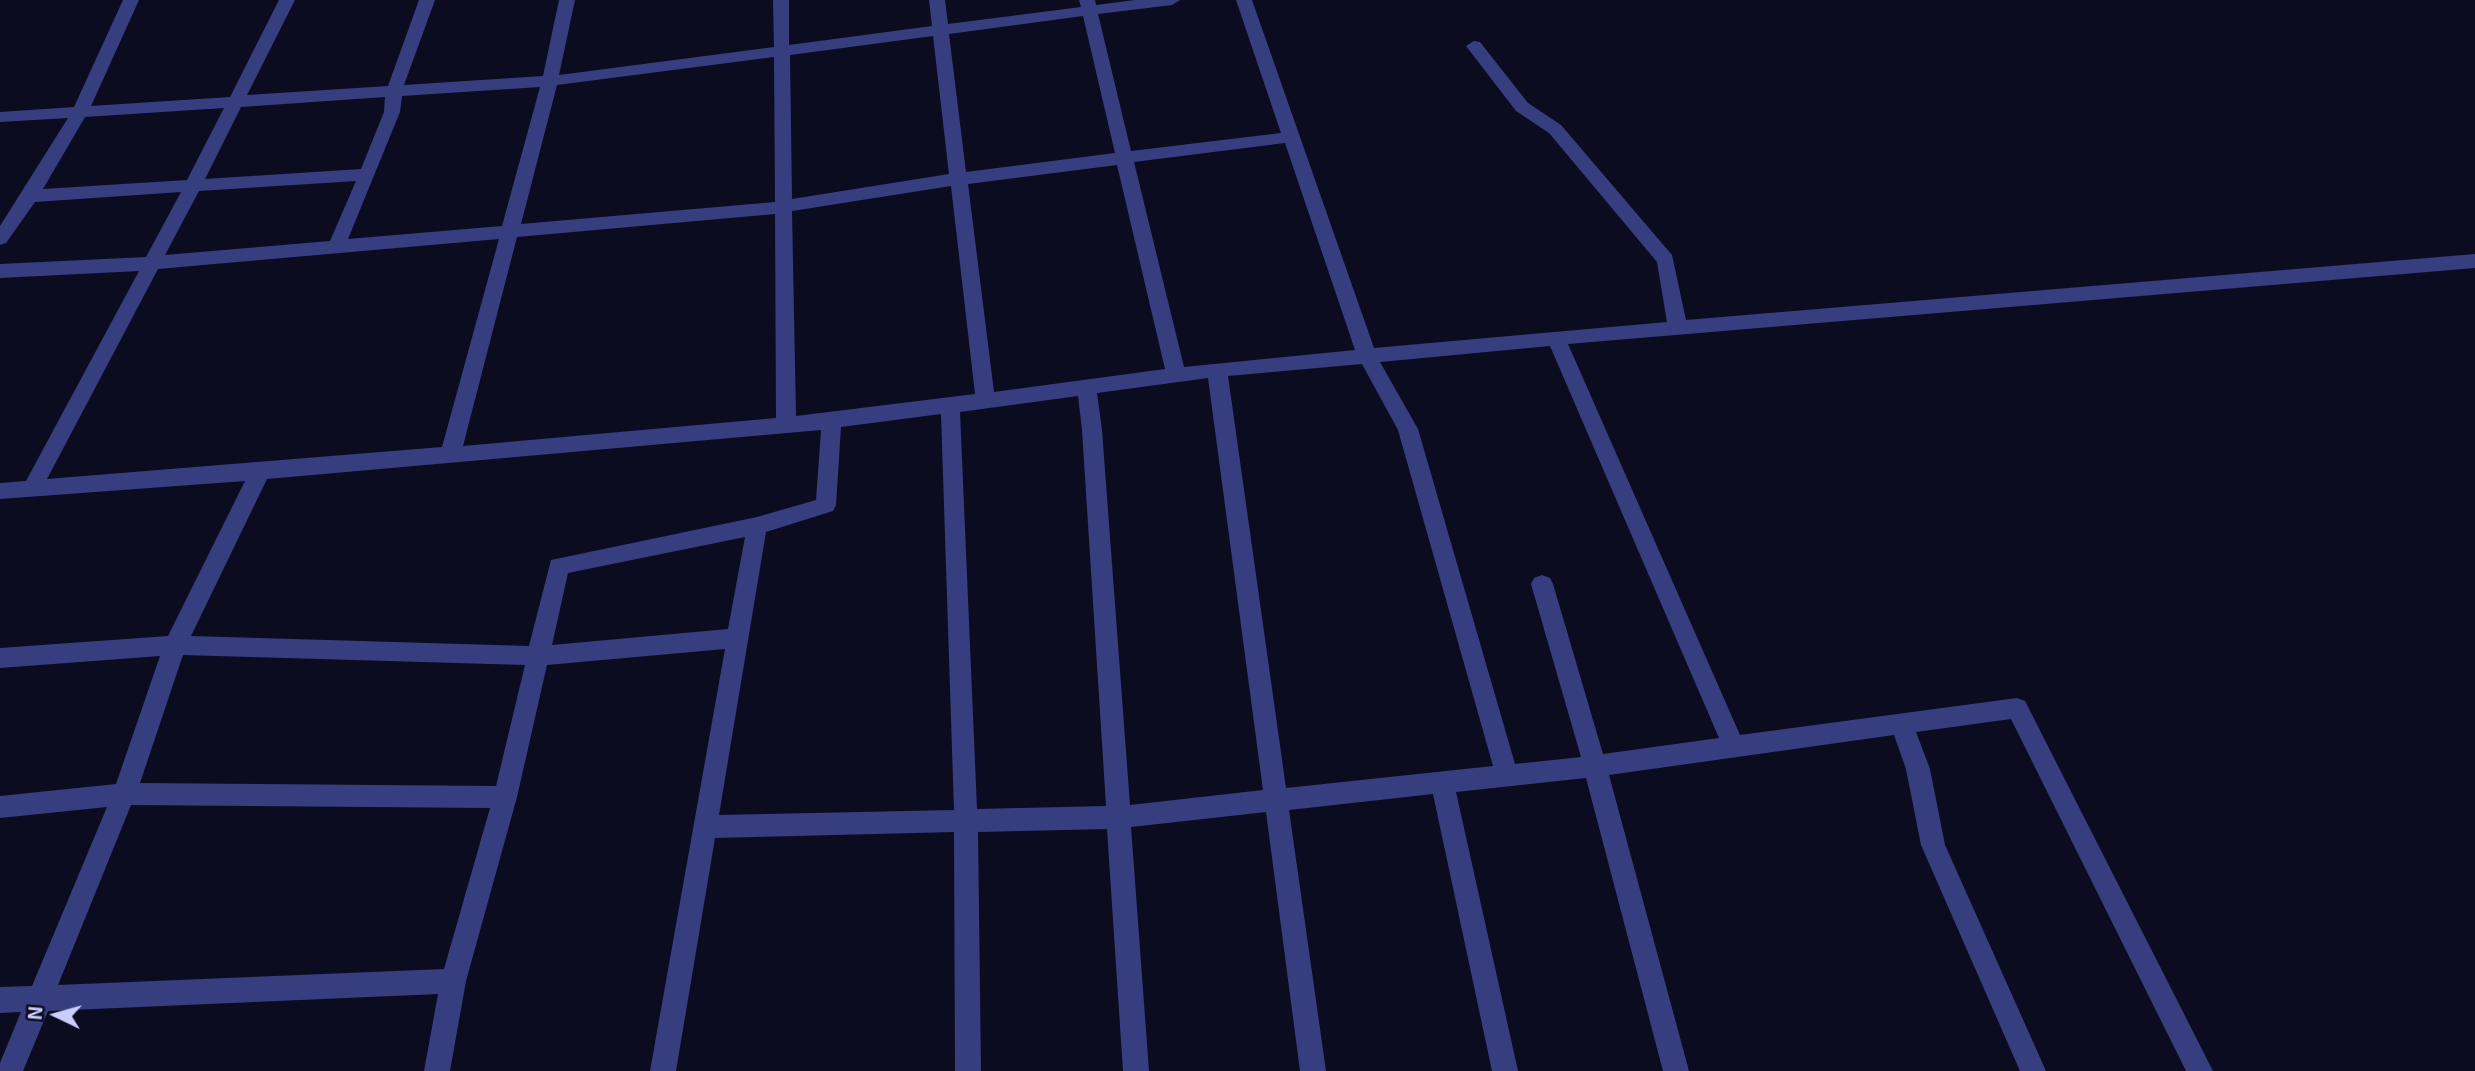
<!DOCTYPE html>
<html>
<head>
<meta charset="utf-8">
<style>
  body { margin:0 }
  #map { position:relative; width:2475px; height:1071px; overflow:hidden; background:#0c0c20; font-family:"Exo 2",sans-serif }
  canvas { display:block }
  .north { position:absolute; left:21px; top:980px; width:70px; height:70px; -webkit-text-stroke:5px #0c0c20; paint-order:stroke; rotate:275deg; font-size:19px; font-weight:700; line-height:28px; text-align:center; color:#cbcdff }
  .north::after { content:''; display:block; margin:auto; width:24px; height:32px; background:#cbcdff; clip-path:polygon(50% 0,100% 100%,50% 72%,0 100%) }
</style>
</head>
<body>
<div id="map">
<canvas width="2475" height="1071"></canvas>
<div class="north">N</div>
</div>
<script>
const ctx = document.querySelector('canvas').getContext('2d');
ctx.lineJoin = 'round';
const poly = rows => new Path2D(rows.map(r => 'M' + r).join(''));
function fill(path, color) { ctx.fillStyle = color; ctx.fill(path, 'evenodd'); }
fill(poly([
  [123,0,139,0,91,106,230,97,279,0,295,0,247,95,388,86,419,0,435,0,404,85,543,76,559,0,575,0,559,75,774,47,773,0,789,0,789,45,932,26,929,0,945,0,948,24,1081,7,1079,0,1095,0,1096,5,1135,0,1180,0,1172,5,1098,14,1131,151,1281,133,1236,0,1252,0,1374,348,1667,322,1657,262,1549,133,1516,111,1466,46,1474,41,1480,42,1528,103,1561,125,1672,255,1686,320,2475,254,2475,268,1568,344,1740,735,2017,698,2025,701,2213,1071,2186,1071,2011,719,1916,732,1930,769,1945,845,2046,1071,2020,1071,1921,845,1906,769,1894,735,1609,775,1689,1071,1663,1071,1586,778,1456,792,1518,1071,1492,1071,1433,794,1289,810,1326,1071,1300,1071,1266,812,1131,827,1149,1071,1123,1071,1107,829,978,832,981,1071,955,1071,954,832,715,838,676,1071,650,1071,725,649,547,665,517,797,466,981,450,1071,424,1071,438,994,48,1011,23,1071,0,1071,0,1063,21,1012,0,1013,0,987,32,986,107,807,0,818,0,796,116,784,160,656,0,668,0,648,168,636,245,481,0,499,0,483,26,481,139,271,0,278,0,264,146,257,181,192,35,202,6,243,0,245,0,226,68,118,0,122,0,112,74,107,123,0],
  [1083,16,1115,153,966,172,949,34,1083,16],
  [933,36,949,174,792,199,790,55,933,36],
  [774,57,775,202,521,224,557,85,774,57],
  [540,87,502,226,348,239,400,112,402,96,540,87],
  [385,97,384,112,361,169,205,179,241,107,385,97],
  [224,108,187,180,43,189,85,117,224,108],
  [1285,143,1355,350,1184,367,1134,162,1285,143],
  [1117,165,1165,369,994,392,968,184,1117,165],
  [356,181,330,241,165,255,199,191,356,181],
  [951,186,975,394,796,416,792,211,951,186],
  [775,214,776,418,463,446,517,237,775,214],
  [499,239,442,447,47,479,158,269,499,239],
  [1550,346,1719,738,1603,754,1553,584,1550,578,1542,575,1534,578,1531,584,1581,757,1515,764,1418,429,1380,362,1550,346],
  [1362,364,1398,430,1493,766,1286,788,1228,376,1362,364],
  [1208,378,1263,790,1130,805,1102,430,1097,393,1208,378],
  [1078,396,1082,430,1106,806,977,809,960,412,1078,396],
  [941,414,954,810,719,815,766,532,833,511,836,505,841,427,941,414],
  [821,430,816,500,757,517,551,560,529,646,191,636,267,479,821,430],
  [745,537,728,629,552,645,568,573,745,537],
  [183,655,525,665,496,786,140,783,183,655],
  [131,805,490,808,444,969,58,985,131,805]
]), '#363e80');
</script>
</body>
</html>
